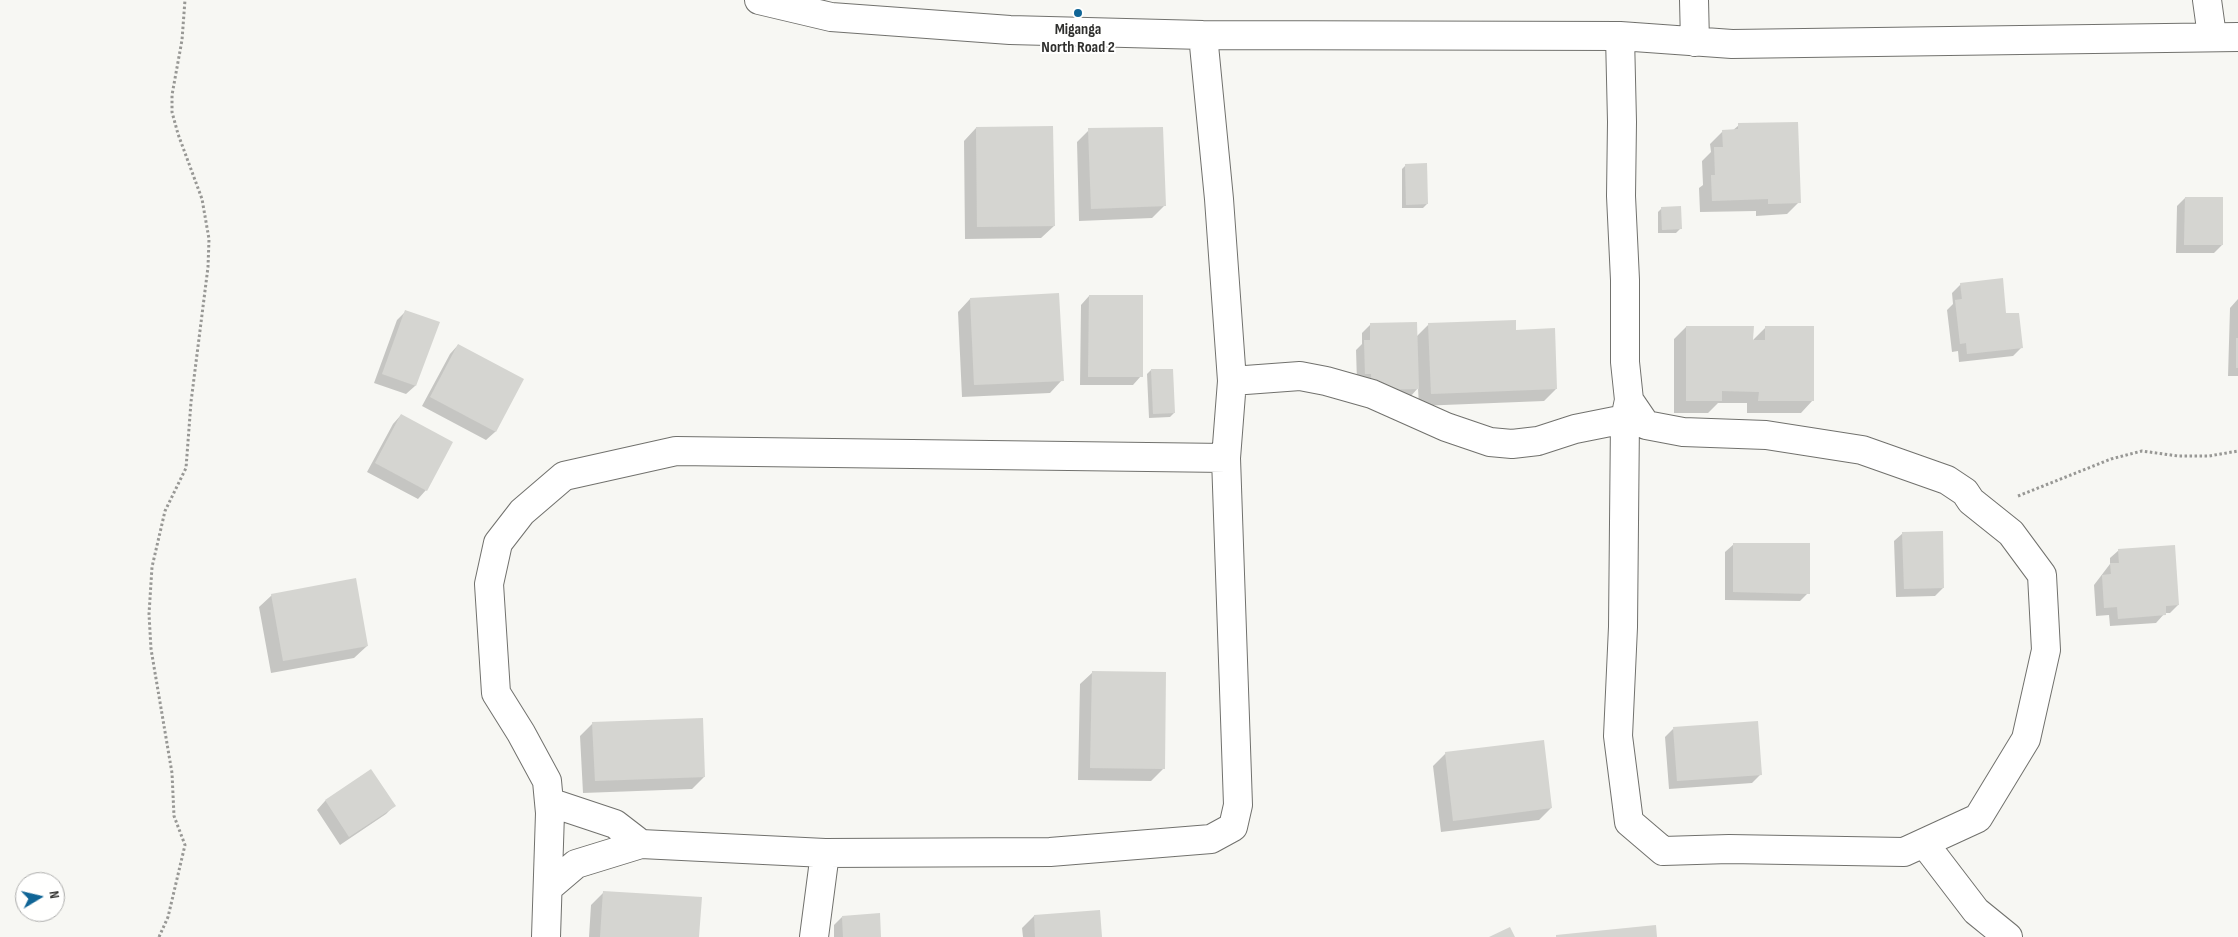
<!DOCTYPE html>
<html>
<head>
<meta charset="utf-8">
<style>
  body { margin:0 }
  #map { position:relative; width:2238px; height:937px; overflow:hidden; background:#f7f7f3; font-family:"Sofia Sans Condensed",sans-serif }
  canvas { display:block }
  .north { position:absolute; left:15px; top:872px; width:50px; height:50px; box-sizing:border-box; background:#fffffe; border:1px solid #acacab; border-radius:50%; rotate:81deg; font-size:14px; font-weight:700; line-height:20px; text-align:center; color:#30302e }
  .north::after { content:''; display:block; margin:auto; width:18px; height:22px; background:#106596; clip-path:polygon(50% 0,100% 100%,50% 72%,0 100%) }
</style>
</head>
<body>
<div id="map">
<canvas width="2238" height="937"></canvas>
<div class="north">N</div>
</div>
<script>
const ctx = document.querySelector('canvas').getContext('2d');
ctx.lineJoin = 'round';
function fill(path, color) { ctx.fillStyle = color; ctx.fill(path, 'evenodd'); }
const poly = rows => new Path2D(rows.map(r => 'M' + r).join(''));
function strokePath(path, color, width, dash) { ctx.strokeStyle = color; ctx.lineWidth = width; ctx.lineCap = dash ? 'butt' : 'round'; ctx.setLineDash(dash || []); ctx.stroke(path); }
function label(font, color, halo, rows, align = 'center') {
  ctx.font = font + ' "Sofia Sans Condensed",sans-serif'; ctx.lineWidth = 4; ctx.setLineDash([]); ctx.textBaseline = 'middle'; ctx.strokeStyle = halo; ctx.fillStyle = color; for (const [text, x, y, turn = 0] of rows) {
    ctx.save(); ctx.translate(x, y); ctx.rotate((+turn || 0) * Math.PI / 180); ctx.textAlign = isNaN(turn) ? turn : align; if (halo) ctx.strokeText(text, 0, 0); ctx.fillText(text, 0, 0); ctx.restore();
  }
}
fill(poly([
  [1739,125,1799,202,1787,214,1756,216,1756,211,1700,212,1699,188,1703,185,1702,161,1711,152,1710,144,1723,131,1732,131],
  [976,128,1054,226,1041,238,965,239,964,141],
  [1089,130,1164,206,1152,218,1079,221,1077,142],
  [1406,165,1427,204,1423,208,1402,208,1402,169],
  [2185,198,2222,245,2214,253,2176,253,2177,206],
  [1662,208,1680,229,1676,233,1658,233,1658,212],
  [1961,284,2005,315,2022,347,2013,356,1959,362,1958,351,1952,352,1947,310,1953,304,1952,293],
  [1089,296,1141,376,1133,385,1080,385,1081,305],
  [970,299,1062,380,1050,393,962,397,958,312],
  [2238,299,2238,376,2228,376,2230,308],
  [406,311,438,323,415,386,406,394,374,383,397,320],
  [1429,324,1515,331,1556,389,1544,401,1419,406,1418,388,1410,397,1357,382,1356,350,1362,344,1362,333,1370,325,1416,337],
  [1686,327,1752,341,1766,327,1813,400,1801,413,1747,413,1747,403,1718,403,1708,413,1674,413,1674,339],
  [458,345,522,380,495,432,486,440,422,406,450,354],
  [1151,370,1174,413,1170,417,1149,418,1147,374],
  [401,415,426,490,418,499,367,472,393,424],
  [1903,533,1943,588,1935,596,1896,597,1894,541],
  [1734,544,1808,593,1800,601,1725,600,1725,552],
  [2119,550,2178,605,2170,613,2165,613,2156,623,2110,626,2109,615,2096,616,2094,585,2110,564,2110,558],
  [272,595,367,646,354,658,271,673,259,607],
  [1093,672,1163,769,1151,781,1078,780,1080,684],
  [593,723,704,777,692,789,583,793,580,736],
  [1673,729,1760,775,1752,783,1669,789,1665,737],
  [1446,753,1551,808,1539,820,1441,832,1433,766],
  [371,771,394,806,386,814,340,845,317,810,325,801],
  [604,892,698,937,589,937,591,905],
  [1034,916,1101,937,1023,937,1022,928],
  [842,917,879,937,834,937,834,925]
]), '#0003');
fill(poly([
  [1798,122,1801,203,1768,204,1768,199,1712,201,1711,175,1715,175,1714,147,1723,147,1722,130,1738,129,1738,123],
  [1053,126,1055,226,977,227,976,127],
  [1163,127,1166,206,1091,209,1088,128],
  [1427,163,1428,204,1406,205,1405,164],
  [2185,197,2223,197,2223,245,2184,245],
  [1681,206,1682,229,1662,230,1661,207],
  [2003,278,2006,313,2019,313,2023,348,1967,354,1966,343,1960,344,1955,300,1962,299,1960,283],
  [1059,293,1064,381,974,385,970,298],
  [1089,295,1143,295,1143,377,1088,377],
  [405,310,440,322,416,386,382,374],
  [1516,320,1516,330,1555,328,1557,389,1431,394,1428,323],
  [1417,322,1419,389,1372,390,1371,374,1365,374,1364,340,1370,340,1370,323],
  [1686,326,1754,326,1753,340,1765,340,1765,326,1814,326,1814,401,1758,401,1759,392,1722,391,1722,401,1686,401],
  [2236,338,2238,338,2238,368,2236,368],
  [458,344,524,379,496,432,430,397],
  [1151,369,1173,369,1175,413,1153,414],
  [401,414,453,442,427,491,375,463],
  [1943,531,1944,588,1904,589,1902,532],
  [1733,543,1810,543,1810,594,1733,592],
  [2175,545,2179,605,2166,606,2166,615,2118,619,2117,607,2104,608,2102,575,2111,574,2110,563,2119,563,2118,549],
  [356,578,368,646,283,661,271,594],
  [1092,671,1166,672,1165,769,1090,768],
  [703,718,705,777,595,781,592,722],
  [1758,721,1762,775,1677,781,1673,727],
  [1544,740,1552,808,1453,821,1445,752],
  [371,769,396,806,349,837,325,800],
  [603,891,702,897,699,937,600,937],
  [1100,910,1102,937,1035,937,1034,915],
  [880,913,881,937,843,937,842,916],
  [1656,925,1657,937,1556,937,1556,935],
  [1510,927,1515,937,1489,937]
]), '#d5d5d1');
const minor = poly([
  [759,0,831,17,1010,30,1203,35,1620,36,1732,44,2238,37],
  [1694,0,1695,42],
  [2207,0,2212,36],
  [1203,35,1219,199,1232,381,1300,376,1326,381,1372,394,1446,427,1490,442,1512,444,1538,441,1575,429,1625,419],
  [1620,36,1622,122,1621,196,1625,280,1625,362,1629,400,1646,425,1683,432,1766,435,1862,450,1947,480,1965,492,1971,501,2011,533,2042,575,2046,650,2026,739,1978,818,1904,852,1729,849,1663,851,1629,822,1618,736,1623,627,1625,419,1629,400],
  [549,802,615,824,641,844],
  [1924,843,1976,911,2008,937],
  [549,887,576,864,641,844,825,853,1050,852,1211,839,1233,827,1238,805,1226,458,1232,381],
  [546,937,550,813,547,781,521,733,496,693,489,584,498,543,522,512,564,476,676,451,1226,458],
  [814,937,825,853]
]);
strokePath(minor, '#71716d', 30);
strokePath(poly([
  [2018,496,2111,459,2142,451,2178,456,2209,456,2238,451],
  [159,937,168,917,185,845,174,816,172,773,151,649,149,614,152,567,165,511,186,468,191,402,208,267,209,239,202,199,178,134,172,112,172,95,182,40,185,0]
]), '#989895', 3, [2.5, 2.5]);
strokePath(minor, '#fff', 28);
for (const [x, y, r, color] of [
  [1078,13,5,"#106596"]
]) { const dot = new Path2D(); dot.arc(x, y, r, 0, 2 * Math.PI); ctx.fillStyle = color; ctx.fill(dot); strokePath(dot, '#fffffe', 2); }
label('bold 16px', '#30302e', '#fffffe', [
  ["Miganga",1078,30],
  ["North Road 2",1078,48]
]);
</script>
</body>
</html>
